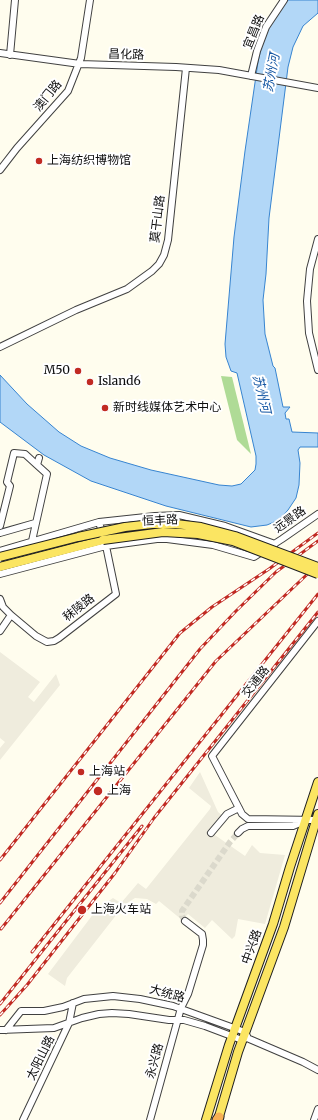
<!DOCTYPE html>
<html>
<head>
<meta charset="utf-8">
<style>
  body { margin:0 }
  canvas { display:block; background:#fffdee }
</style>
</head>
<body>
<canvas width="318" height="1120"></canvas>
<script>
const ctx = document.querySelector('canvas').getContext('2d');
ctx.lineJoin = 'round';
function fill(path, color) { ctx.fillStyle = color; ctx.fill(path, 'evenodd'); }
const poly = rows => new Path2D(rows.map(r => 'M' + r).join(''));
function strokePath(path, color, width, dash) { ctx.strokeStyle = color; ctx.lineWidth = width; ctx.lineCap = dash ? 'butt' : 'round'; ctx.setLineDash(dash || []); ctx.stroke(path); }
function label(font, color, halo, rows, align = 'center') {
  ctx.font = font + ' Merriweather,"Noto Sans SC",serif'; ctx.lineWidth = 4; ctx.setLineDash([]); ctx.textBaseline = 'middle'; ctx.strokeStyle = halo; ctx.fillStyle = color; for (const [text, x, y, turn = 0] of rows) {
    ctx.save(); ctx.translate(x, y); ctx.rotate((+turn || 0) * Math.PI / 180); ctx.textAlign = isNaN(turn) ? turn : align; if (halo) ctx.strokeText(text, 0, 0); ctx.fillText(text, 0, 0); ctx.restore();
  }
}
fill(poly([
  [221,376,232,377,251,454,237,440]
]), '#afdb96');
fill(poly([
  [0,652,40,682,28,697,34,702,56,674,60,685,0,760,0,748,5,742,0,738],
  [200,772,218,812,224,817,212,833,245,856,252,845,260,853,285,855,265,924,238,919,235,936,232,939,212,920,205,928,188,914,182,920,159,901,156,904,147,899,135,898,124,905,67,978,65,986,48,974,97,909,113,898,121,903,138,883,146,889,210,809,211,806,189,788]
]), '#efecdd');
const water = poly([
  [288,0,318,0,318,13,303,26,293,47,288,67,269,218,266,274,263,300,265,334,273,366,275,368,283,407,290,407,285,413,286,419,289,419,292,432,318,433,318,447,300,447,298,450,300,463,299,485,296,498,288,510,279,520,267,525,251,527,166,506,91,481,44,455,0,422,0,375,27,404,59,432,81,446,110,458,151,470,219,485,232,486,241,484,255,470,256,464,256,456,237,373,231,371,226,357,225,344,234,237,245,151,258,62,262,44,266,32,274,19,288,0]
]);
fill(water, '#b2d7f7');
strokePath(water, '#3784d0', 1);
strokePath(poly([
  [185,921,182,916,182,911,230,842,238,833]
]), '#dbd9cc', 6, [6, 3]);
const minor = poly([
  [0,53,80,64,176,67,219,70,318,88],
  [10,55,15,0],
  [251,76,257,51,266,27,284,0],
  [0,170,17,148,68,91,81,58,90,0],
  [318,239,310,269,307,301,309,333,318,370],
  [0,347,76,310,127,289,152,271,159,264,164,255,168,240,186,68],
  [0,526,10,486,7,482,14,453,25,454,37,465,39,458],
  [0,533,35,523],
  [32,541,47,474,37,465],
  [0,551,99,522,155,516,179,515,225,526,275,544],
  [0,574,106,546,157,539,167,539,213,545,254,557,282,539,318,514],
  [0,599,3,607,11,615,36,636,47,642,54,641,59,638,116,594,106,546,99,522],
  [318,621,212,756,242,814,248,819,318,820],
  [0,631,11,615],
  [211,833,227,814,239,808],
  [238,833,242,829,248,826,293,826,305,821],
  [0,1030,54,1028,82,1018,99,1014,112,1013,129,1014,169,1020,184,1020,205,1026,242,1040,247,1038,303,1062,318,1070],
  [6,1030,21,1011,44,1011,63,1007,84,999,113,996,140,999,173,1006,245,1032,247,1036],
  [23,1120,69,1023,73,1003],
  [150,1120,181,1008,188,994,203,945,203,940,202,934,185,921],
  [314,1120,318,1109]
]);
const major = poly([
  [0,567,103,540],
  [206,1120,229,1045,273,924,290,867,318,782],
  [218,1120,238,1052,284,927,318,814]
]);
const highway = poly([
  [217,1120,219,1117]
]);
strokePath(minor, '#414141', 8);
strokePath(major, '#1f1f1f', 10);
strokePath(highway, '#1f1f1f', 11);
strokePath(minor, '#fff', 6);
strokePath(major, '#fbe562', 8);
strokePath(highway, '#f7af54', 9);
const rail = poly([
  [0,860,180,633,212,607,269,569,318,533],
  [0,903,200,649,236,611,276,572,318,541],
  [1,929,216,661,318,564],
  [32,952,318,594],
  [0,1004,142,826],
  [0,1015,27,985,115,873,154,818,318,612]
]);
strokePath(rail, '#c12a22', 3);
strokePath(rail, '#fff', 1.5, [4.5]);
const majorBridge = poly([
  [103,540,163,532,198,534,233,541,318,574],
  [0,557,78,537,125,527,152,524,176,524,201,527,235,536,318,567]
]);
strokePath(majorBridge, '#1f1f1f', 10, []);
strokePath(majorBridge, '#fbe562', 8);
for (const [x, y, r, color] of [
  [39,161,4,"#c12a22"],
  [78,371,4,"#c12a22"],
  [90,382,4,"#c12a22"],
  [105,408,4,"#c12a22"],
  [81,772,4,"#c12a22"],
  [98,791,5,"#c12a22"],
  [82,910,5,"#c12a22"]
]) { const dot = new Path2D(); dot.arc(x, y, r, 0, 2 * Math.PI); ctx.fillStyle = color; ctx.fill(dot); strokePath(dot, '#fff', 1.5); }
label('12px', '#0e0e0e', '#fff', [
  ["宜昌路",254,32,-68],
  ["昌化路",126,55,2],
  ["澳门路",48,96,-51],
  ["莫干山路",158,219,-83],
  ["远景路",290,520,-35],
  ["恒丰路",160,521,-3],
  ["秣陵路",79,608,-38],
  ["交通路",256,682,-52],
  ["中兴路",252,947,-70],
  ["大统路",167,994,15],
  ["太阳山路",41,1058,-64],
  ["永兴路",155,1061,-75]
]);
label('12px', '#0e0e0e', '#fff', [
  ["上海纺织博物馆",47,161],
  ["M50",70,371,"right"],
  ["Island6",98,382],
  ["新时线媒体艺术中心",113,408],
  ["上海站",89,772],
  ["上海",107,791],
  ["上海火车站",91,910]
], 'left');
label('italic 13px', '#1456a3', '#fff', [
  ["苏州河",272,73,-79],
  ["苏州河",261,394,77]
]);
</script>
</body>
</html>
